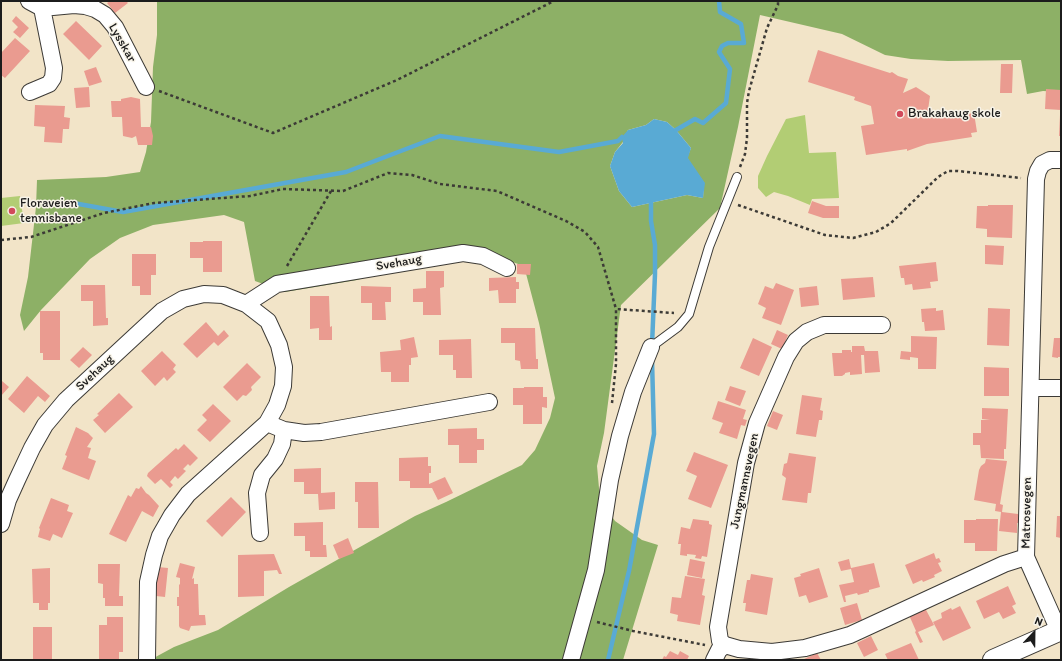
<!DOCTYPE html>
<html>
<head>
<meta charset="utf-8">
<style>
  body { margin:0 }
  #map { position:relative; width:1062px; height:661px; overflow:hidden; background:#f2e4c8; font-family:Itim,sans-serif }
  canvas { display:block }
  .frame { position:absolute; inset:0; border:2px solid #1c1c1c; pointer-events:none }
  .north { position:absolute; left:1014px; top:613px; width:40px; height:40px; -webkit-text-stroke:3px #f7f3e8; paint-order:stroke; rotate:22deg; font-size:11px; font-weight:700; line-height:16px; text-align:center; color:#1c1c1c }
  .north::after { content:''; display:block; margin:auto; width:14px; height:18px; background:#1c1c1c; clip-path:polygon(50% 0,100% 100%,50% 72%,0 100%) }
</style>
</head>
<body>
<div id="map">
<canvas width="1062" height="661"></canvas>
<div class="frame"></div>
<div class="north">N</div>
</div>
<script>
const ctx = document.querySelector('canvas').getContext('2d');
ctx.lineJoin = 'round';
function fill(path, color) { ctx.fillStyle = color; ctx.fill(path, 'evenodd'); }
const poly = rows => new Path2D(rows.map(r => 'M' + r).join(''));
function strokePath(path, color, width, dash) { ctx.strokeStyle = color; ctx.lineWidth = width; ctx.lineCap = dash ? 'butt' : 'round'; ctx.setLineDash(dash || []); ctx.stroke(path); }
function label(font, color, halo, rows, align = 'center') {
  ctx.font = font + ' Itim,sans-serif'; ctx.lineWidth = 3; ctx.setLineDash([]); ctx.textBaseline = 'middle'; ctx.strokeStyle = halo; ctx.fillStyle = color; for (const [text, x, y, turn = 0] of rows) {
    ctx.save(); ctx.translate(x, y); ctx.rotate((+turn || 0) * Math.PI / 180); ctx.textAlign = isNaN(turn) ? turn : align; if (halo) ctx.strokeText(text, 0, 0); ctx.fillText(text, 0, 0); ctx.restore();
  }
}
fill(poly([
  [805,115,809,153,836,152,839,198,812,199,810,205,788,196,774,192,766,197,758,188,758,176,767,156,786,119],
  [20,196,24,223,1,226,1,198]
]), '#b2cd74');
fill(poly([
  [157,1,1061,1,1061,92,1043,91,1027,94,1021,60,948,61,911,59,885,55,842,34,760,15,738,127,720,208,621,305,604,433,597,466,600,499,615,521,642,540,658,545,623,660,150,660,174,647,218,630,289,587,415,516,446,502,522,465,535,450,550,418,555,398,539,323,524,266,492,255,392,270,357,280,285,292,255,281,244,222,224,215,153,225,120,238,90,259,41,310,24,331,20,315,28,277,36,207,37,180,106,177,140,172,146,152,151,122,153,67,157,35],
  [654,119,667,122,676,130,691,148,687,158,704,183,703,198,687,195,632,207,619,191,610,166,615,152,623,142,628,130,646,125]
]), '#8db066');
fill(poly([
  [654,119,667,122,676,130,691,148,688,158,705,183,703,198,687,195,632,207,619,191,610,166,615,152,623,143,622,137,628,130,646,125]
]), '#59aad4');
strokePath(poly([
  [676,130,695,119,703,123,726,103,730,69,719,52,722,46,728,43,744,43,741,24,720,12,719,1],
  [73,203,123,212,346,172,440,136,559,152,618,141,622,137],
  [651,203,651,221,655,245,655,274,652,345],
  [608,660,629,571,654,434,652,360]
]), '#59aad4', 4.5);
fill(poly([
  [110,1,126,1,128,3,115,13,107,3],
  [16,16,29,28,20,38,13,32,18,27,12,21],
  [76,21,102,46,89,60,63,34],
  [15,38,30,51,5,78,1,75,1,53],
  [818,50,890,73,892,72,898,76,908,79,903,93,916,87,930,96,928,110,936,115,967,110,968,114,974,113,977,132,971,133,972,137,927,144,907,151,907,149,866,155,861,126,874,124,871,106,854,100,855,97,808,82],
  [1001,64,1013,64,1012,93,1000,93],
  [96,67,102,82,89,86,84,71],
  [89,87,90,107,76,108,74,88],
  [1046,89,1061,90,1061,110,1045,109],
  [131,97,140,99,141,127,151,127,153,136,152,145,138,145,136,136,132,138,123,136,122,117,112,117,111,101,121,101,121,99],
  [35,105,65,106,64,117,70,118,69,129,63,129,62,143,44,142,45,127,34,126],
  [1060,115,1061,115,1061,136,1059,136],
  [812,201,826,206,839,206,839,218,823,218,808,213],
  [988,205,1013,205,1012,238,987,237,987,229,976,228,977,206,988,206],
  [203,241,222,241,222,272,203,272,203,258,190,258,190,242,203,242],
  [985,245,1004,246,1003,265,985,264],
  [132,254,156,254,156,275,151,275,151,295,140,295,140,286,132,286],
  [936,262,938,281,930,282,931,288,913,290,912,284,905,285,904,278,901,278,899,266],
  [517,264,531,264,530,275,517,274],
  [426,271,444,271,444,287,440,288,441,315,423,315,423,302,413,302,413,289,426,288],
  [516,277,516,282,519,282,519,289,516,289,516,303,499,303,498,290,489,291,489,278],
  [873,277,875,297,843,300,841,279],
  [776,283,794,290,781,325,762,318,766,308,758,304,765,286,773,289],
  [81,285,105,285,106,318,108,318,108,325,93,326,93,301,81,301],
  [361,286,391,287,391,302,385,302,386,320,372,320,372,303,361,303],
  [817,286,819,305,801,307,799,288],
  [310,296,329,296,330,327,332,326,332,340,319,340,319,328,310,329],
  [936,308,936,311,943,310,945,330,925,331,924,322,922,322,921,309],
  [988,308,1010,309,1009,346,987,345],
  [40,311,60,311,60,360,43,360,43,353,40,353],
  [206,322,218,336,224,330,229,336,218,346,214,342,197,358,183,344],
  [501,328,535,328,536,359,538,359,538,369,521,369,520,361,515,360,515,343,501,343],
  [777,330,788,335,782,349,771,344],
  [911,336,937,337,936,369,918,369,918,358,910,357,910,360,900,359,901,351,911,352],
  [414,337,418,357,411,358,411,365,409,365,409,382,391,382,391,372,381,372,380,352,401,350,400,340],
  [753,338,772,347,759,376,740,368],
  [1054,338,1061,338,1061,357,1058,357,1058,358,1052,357],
  [471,339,472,378,456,378,456,370,453,370,453,355,439,355,439,340],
  [852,346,864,346,865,351,878,351,880,372,865,373,864,355,861,355,862,374,850,375,850,372,845,373,845,374,842,376,834,376,832,353,842,353,842,350,851,350,851,352,852,352],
  [83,347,92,355,79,368,70,360],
  [162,351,176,365,173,369,176,372,167,381,164,377,155,386,141,371],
  [247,363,261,377,251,387,252,390,246,396,243,395,237,401,223,387],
  [984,367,1009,368,1009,396,984,396],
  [27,376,50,396,45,402,38,396,24,413,8,399],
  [2,381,9,387,1,396,1,382],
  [730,386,746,391,740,406,725,400],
  [524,387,543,387,543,397,547,397,547,408,542,407,542,424,523,424,523,405,513,405,513,388,524,388],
  [119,393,133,407,105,433,93,420,99,415,97,414],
  [802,395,822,398,820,410,823,411,822,420,819,420,816,437,796,434],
  [718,401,746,410,743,419,747,420,745,426,741,425,737,439,719,433,723,423,712,419],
  [213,404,231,421,210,442,197,430,207,420,202,415],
  [982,408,1008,409,1006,449,1004,449,1004,459,981,458,980,445,973,445,973,433,981,433,981,420,990,420,982,419],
  [773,411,783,415,777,430,767,426],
  [76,427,88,433,93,438,87,447,91,448,88,458,96,461,89,480,62,469,67,456,65,455],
  [477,428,477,439,484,439,484,450,477,450,477,463,459,463,459,445,448,445,448,429],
  [184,444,198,458,190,466,188,464,183,469,186,471,178,479,175,476,170,482,173,485,170,488,161,479,155,484,147,476,148,473,176,448,178,450],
  [694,452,728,465,711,508,688,499,697,476,686,471],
  [789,453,816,457,811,493,808,493,807,503,782,500,786,478,782,475,784,464,787,463],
  [428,457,428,466,431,466,431,473,429,473,429,484,445,477,453,493,438,500,432,488,410,488,410,481,399,481,399,458],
  [986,459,1007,461,1000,504,1003,505,1002,512,1018,514,1018,515,1020,515,1019,523,1017,523,1017,533,999,531,1001,512,995,511,996,504,974,500,979,470,981,466,985,463],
  [321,468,321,493,335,492,335,509,319,510,318,494,304,494,304,482,294,482,294,469],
  [355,482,378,482,379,528,358,528,358,502,355,502],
  [141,486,146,493,149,495,159,506,153,517,142,511,126,542,109,534,128,495,131,497,136,488,139,489],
  [231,497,246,512,222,537,206,521],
  [51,498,69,505,67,511,73,513,62,538,53,534,50,541,38,537,40,529,39,528],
  [1057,516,1061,516,1061,538,1056,537],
  [693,519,709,521,709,524,712,525,707,557,702,556,701,559,695,558,696,555,687,554,687,556,680,555,681,544,678,544,681,527,690,529],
  [976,519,998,519,997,551,975,551,975,543,964,543,964,520,976,520],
  [323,522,323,545,326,545,327,557,310,557,310,551,305,551,305,536,294,536,294,523],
  [348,538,354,553,339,559,333,545],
  [934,553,936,559,939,558,941,562,938,563,942,571,934,575,935,577,923,582,922,580,913,584,905,565],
  [274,554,282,574,279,574,277,570,264,571,264,596,238,597,238,555],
  [690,559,705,562,702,578,687,575],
  [849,559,851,568,874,563,880,587,869,590,869,592,858,595,857,593,845,596,846,602,844,602,839,585,854,582,851,569,841,571,838,562],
  [180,563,195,567,192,579,194,578,194,584,198,584,199,615,205,615,206,625,191,626,189,631,180,628,179,626,179,606,177,606,177,597,179,597,179,584,180,585,180,578,176,577],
  [98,564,120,564,119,596,123,596,123,606,105,606,105,598,103,598,103,584,98,583],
  [158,567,168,568,165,597,156,596,156,582,157,582,156,581],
  [50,568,50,603,48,603,48,610,39,610,39,603,33,603,32,569],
  [819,568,828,597,809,603,806,595,799,597,794,578,801,576,800,574],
  [751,574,773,578,767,615,745,611,746,603,743,603,747,580,750,580],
  [685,576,705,579,702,595,705,596,700,625,677,621,678,615,670,613,672,597,681,598],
  [1008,586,1016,604,1012,606,1016,613,1003,619,999,612,984,619,976,601],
  [857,603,862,620,845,625,840,608],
  [960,606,971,628,943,641,933,622,942,618,941,613,951,608,952,610],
  [925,608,934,625,918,632,923,642,920,643,915,632,916,631,909,615],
  [107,617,123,617,123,652,119,652,119,660,99,660,99,625,107,625],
  [33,627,52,627,52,660,33,659],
  [871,636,878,650,864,657,857,643],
  [911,643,919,660,888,660,885,654],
  [670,651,678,655,680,651,689,656,687,660,662,660,664,656,666,657],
  [817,653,821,660,802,660]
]), '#ea9b90');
const service = poly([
  [651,347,678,327,689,314,709,247,737,177]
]);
const minor = poly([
  [29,1,42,8,74,5,85,6,95,9,105,15,115,27,146,87],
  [30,92,49,84,53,78,54,68,42,8],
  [246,304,277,284,463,253,483,256,507,268],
  [882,325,824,325,807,332,796,341,786,357,757,423,746,463,718,627,720,641,725,645,739,649,772,652,805,648,850,635,1004,564,1026,557],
  [1031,388,1061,388],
  [267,423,284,430,304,433,321,432,489,402],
  [1,524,8,500,17,480,32,448,45,425,66,400,162,311,183,299,204,294,223,295,246,304,268,321,279,345,284,367,283,386,277,405,267,423,188,494,172,515,160,536,154,555,148,582,147,660],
  [260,533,257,493,262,475,275,459,282,444,284,430],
  [1059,631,1026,557,1036,179,1038,171,1042,164,1050,160,1061,160],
  [571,660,596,570,610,480,620,436,633,392,651,347],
  [714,660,719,650,725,645]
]);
const tertiary = poly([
  [993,660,1061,630]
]);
strokePath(service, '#3c3a36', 10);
strokePath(minor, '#3c3a36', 18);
strokePath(tertiary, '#3c3a36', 22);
strokePath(poly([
  [159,91,273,133,397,80,554,1],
  [740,167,745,154,747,138,747,103,749,91,767,28,778,5,778,1],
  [738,205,825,235,853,238,876,232,891,223,938,177,948,171,958,171,1021,178],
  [1,240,31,237,104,213,154,203,250,196,283,189,343,191,388,173,412,175,440,184,497,191,566,221,585,232,598,247,616,309],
  [287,266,331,191],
  [612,403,616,364,616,309,674,313],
  [597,622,633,631,705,645]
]), '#3c3a36', 2.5, [3, 3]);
strokePath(service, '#fff', 8);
strokePath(minor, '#fff', 16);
strokePath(tertiary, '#fff', 20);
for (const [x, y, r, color] of [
  [900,114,4,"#d1495b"],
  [12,211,4,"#d1495b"]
]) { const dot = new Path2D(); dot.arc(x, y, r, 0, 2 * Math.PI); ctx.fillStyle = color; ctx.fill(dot); strokePath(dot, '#f7f3e8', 1.5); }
label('13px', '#1c1c1c', '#f7f3e8', [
  ["Lysskar",122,43,60],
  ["Svehaug",399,263,-10],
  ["Svehaug",95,373,-43],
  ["Jungmannsvegen",745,481,-78],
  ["Matrosvegen",1027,513,-89]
]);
label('13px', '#1c1c1c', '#f7f3e8', [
  ["Brakahaug skole",908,114],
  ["Floraveien",20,204],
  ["tennisbane",20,219]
], 'left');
</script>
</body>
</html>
